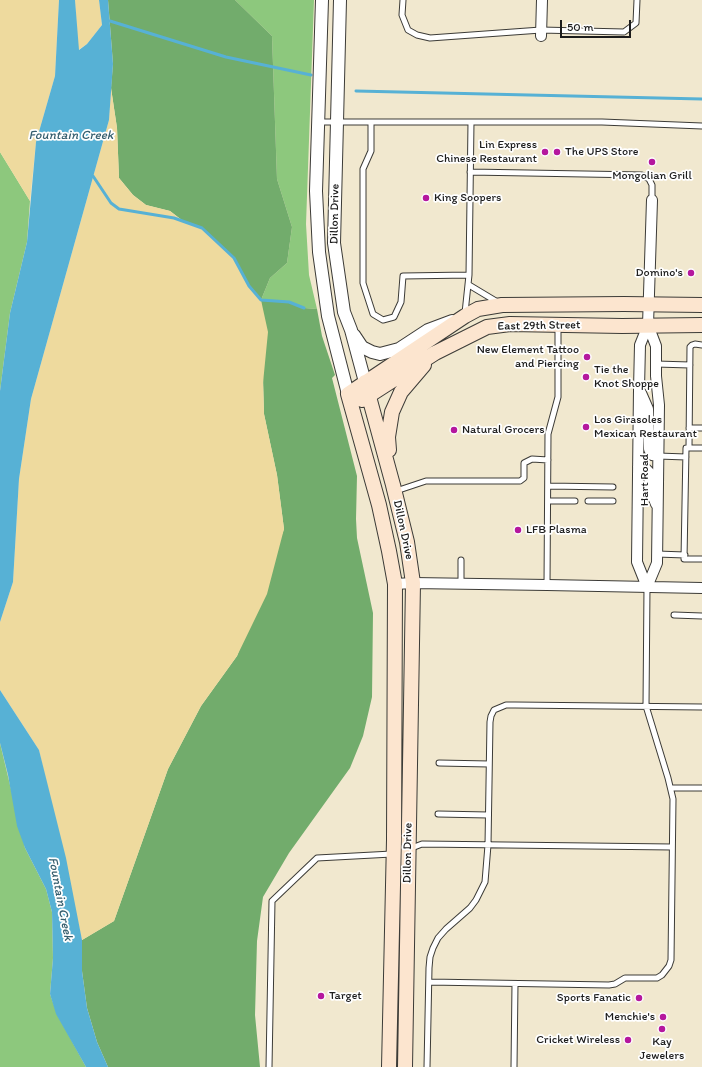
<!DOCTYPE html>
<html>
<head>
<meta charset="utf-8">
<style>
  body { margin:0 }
  #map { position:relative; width:702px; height:1067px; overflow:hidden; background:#f1e8cf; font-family:Itim,sans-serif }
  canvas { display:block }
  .scale { position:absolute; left:560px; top:20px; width:71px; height:18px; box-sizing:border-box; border:2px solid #1c1c1c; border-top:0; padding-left:5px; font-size:12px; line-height:14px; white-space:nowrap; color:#1c1c1c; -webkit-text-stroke:3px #fff; paint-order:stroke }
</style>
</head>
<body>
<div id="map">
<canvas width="702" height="1067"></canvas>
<div class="scale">50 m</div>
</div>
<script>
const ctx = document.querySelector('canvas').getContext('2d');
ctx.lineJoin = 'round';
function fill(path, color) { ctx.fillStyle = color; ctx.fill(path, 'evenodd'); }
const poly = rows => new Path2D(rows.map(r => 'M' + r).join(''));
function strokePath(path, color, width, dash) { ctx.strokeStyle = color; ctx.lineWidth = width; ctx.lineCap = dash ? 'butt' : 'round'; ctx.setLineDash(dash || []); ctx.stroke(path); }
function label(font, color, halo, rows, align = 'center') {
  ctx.font = font + ' Itim,sans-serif'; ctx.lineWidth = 3.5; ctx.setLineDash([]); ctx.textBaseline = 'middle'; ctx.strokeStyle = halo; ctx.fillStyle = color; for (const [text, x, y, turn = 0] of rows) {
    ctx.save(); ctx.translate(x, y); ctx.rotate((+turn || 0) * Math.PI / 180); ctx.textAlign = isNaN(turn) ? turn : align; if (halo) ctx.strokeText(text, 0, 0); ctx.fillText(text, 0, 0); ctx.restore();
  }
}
fill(poly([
  [235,0,314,0,306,224,309,275,317,309,304,308,289,302,261,300,270,278,287,263,292,227,277,179,272,36],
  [0,152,30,201,27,242,10,313,0,391],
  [0,743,25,848,46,889,52,912,53,958,50,994,57,1014,86,1067,0,1067]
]), '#8dc87d');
fill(poly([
  [108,0,235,0,272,36,277,179,292,227,287,263,270,278,261,300,289,302,304,308,317,309,322,336,335,375,332,378,357,476,356,519,357,538,373,613,372,697,363,736,350,768,289,853,263,897,257,941,255,1015,260,1067,108,1067,97,1042,87,1008,82,971,82,940,114,921,168,769,201,706,237,656,284,529,277,475,264,414,261,300,249,286,234,258,202,228,183,221,170,211,146,205,133,195,119,178,117,128,111,88,113,64]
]), '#72ac6c');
fill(poly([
  [0,0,59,0,55,76,36,142,30,201,0,152],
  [75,0,99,0,102,25,87,44,78,50],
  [111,88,117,128,119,178,133,195,146,205,170,211,183,221,202,228,234,258,249,286,261,300,268,332,263,383,264,414,277,475,284,529,267,594,237,656,201,706,168,769,114,921,82,940,39,750,0,690,0,622,13,582,19,479,31,399,109,120]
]), '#eeda9e');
fill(poly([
  [59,0,75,0,79,50,87,44,102,25,99,0,108,0,113,64,109,120,31,399,19,479,13,582,0,622,0,391,10,313,27,242,36,142,55,76],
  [0,690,39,750,66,858,82,940,82,971,87,1008,97,1042,108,1067,86,1067,56,1014,50,994,53,958,52,912,46,889,25,848,17,826,8,775,0,743]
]), '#57b1d5');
strokePath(poly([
  [110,21,226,57,311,75],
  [356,91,702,99],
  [93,176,111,203,119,209,174,218,202,228,234,258,249,286,261,300,289,302,304,308]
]), '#57b1d5', 3);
const service = poly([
  [403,0,402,15,408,30,417,35,430,38,541,30,624,32,636,23,637,0],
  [319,122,602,122,702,126],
  [371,122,371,151,363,169,363,283,373,314,383,320,394,317,401,302,403,276,469,275],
  [470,172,642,175,649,179,652,185,652,200],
  [469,285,499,303],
  [465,313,469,275,471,122],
  [656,364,690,365],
  [689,428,702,428],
  [689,447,690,347,692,345,695,344,702,345],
  [702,448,686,448,684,559,702,559],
  [658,456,686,457],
  [548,486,613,487],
  [396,491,426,481,520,481,524,478,524,463,532,459,548,460],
  [548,501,575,501],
  [588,501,613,501],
  [657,554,685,555],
  [461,584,461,560],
  [547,585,548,434,558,397,558,325],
  [674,615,702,616],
  [439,763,489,764],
  [671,788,702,788],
  [438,814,488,815],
  [409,849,422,844,672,847],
  [429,982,609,985,615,984,625,978,657,978,662,975,669,966,671,960,673,799,668,778,646,706,647,587],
  [269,1067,272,901,317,858,392,854],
  [427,1067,429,968,430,957,433,948,438,938,446,929,470,908,476,900,485,882,488,845,490,722,491,716,494,710,506,705,515,705,702,707],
  [514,1067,515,984]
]);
const minor = poly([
  [541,36,542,0],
  [641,393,648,409,649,449,652,455,658,456],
  [638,467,644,467,649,472,651,492,656,504],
  [395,584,413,583,547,585,702,588],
  [647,587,637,562,639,389,640,345,648,325,652,200],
  [647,587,657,563,659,405,656,376,656,346,648,325]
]);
const tertiary = poly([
  [322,0,316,191,319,252,328,316,348,394],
  [340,0,334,243,344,312,351,330,365,382],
  [354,335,362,347,372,352,380,354,399,349,428,330,452,321]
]);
const secondary = poly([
  [365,382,393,485,407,542,413,583,405,1067],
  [362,400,435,353,487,327,510,324,622,326,702,325],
  [389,450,388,437,392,412,401,392,424,365],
  [389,1067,394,840,395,584,389,551,379,505,348,394,465,316,478,309,502,305,624,304,702,305]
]);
strokePath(service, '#3c3b37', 7);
strokePath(minor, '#3c3b37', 12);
strokePath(tertiary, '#3c3b37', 14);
strokePath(secondary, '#3c3b37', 16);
strokePath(service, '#fff', 5);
strokePath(minor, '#fff', 10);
strokePath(tertiary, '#fff', 12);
strokePath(secondary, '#fce5cf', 14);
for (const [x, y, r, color] of [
  [545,152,4,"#b5179e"],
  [557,152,4,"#b5179e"],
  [652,162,4,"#b5179e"],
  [426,198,4,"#b5179e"],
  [691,273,4,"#b5179e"],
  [587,357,4,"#b5179e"],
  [586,377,4,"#b5179e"],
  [586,427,4,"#b5179e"],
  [454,430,4,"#b5179e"],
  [518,530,4,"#b5179e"],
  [321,996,4,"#b5179e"],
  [639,998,4,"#b5179e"],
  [663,1017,4,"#b5179e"],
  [662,1029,4,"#b5179e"],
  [628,1040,4,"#b5179e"]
]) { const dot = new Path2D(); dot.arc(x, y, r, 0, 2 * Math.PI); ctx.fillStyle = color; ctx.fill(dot); strokePath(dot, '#fff', 1.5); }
label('12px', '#1c1c1c', '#fff', [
  ["Lin Express",537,145,"right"],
  ["Chinese Restaurant",537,159,"right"],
  ["The UPS Store",565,152],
  ["Mongolian Grill",652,176,"center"],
  ["King Soopers",434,198],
  ["Domino's",683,273,"right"],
  ["New Element Tattoo",579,350,"right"],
  ["and Piercing",579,364,"right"],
  ["Tie the",594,370],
  ["Knot Shoppe",594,384],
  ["Los Girasoles",594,420],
  ["Mexican Restaurant",594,434],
  ["Natural Grocers",462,430],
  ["LFB Plasma",526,530],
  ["Target",329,996],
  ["Sports Fanatic",631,998,"right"],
  ["Menchie's",655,1017,"right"],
  ["Cricket Wireless",620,1040,"right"],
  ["Kay",662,1042,"center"],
  ["Jewelers",662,1056,"center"]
], 'left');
label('12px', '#1c1c1c', '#fff', [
  ["Dillon Drive",335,214,-89],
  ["East 29th Street",539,326,-1],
  ["Hart Road",645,480,-90],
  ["Dillon Drive",403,530,78],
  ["Dillon Drive",408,853,-89]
]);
label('italic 13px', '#375f6f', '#fff', [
  ["Fountain Creek",71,136],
  ["Fountain Creek",60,899,79]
]);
</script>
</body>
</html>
